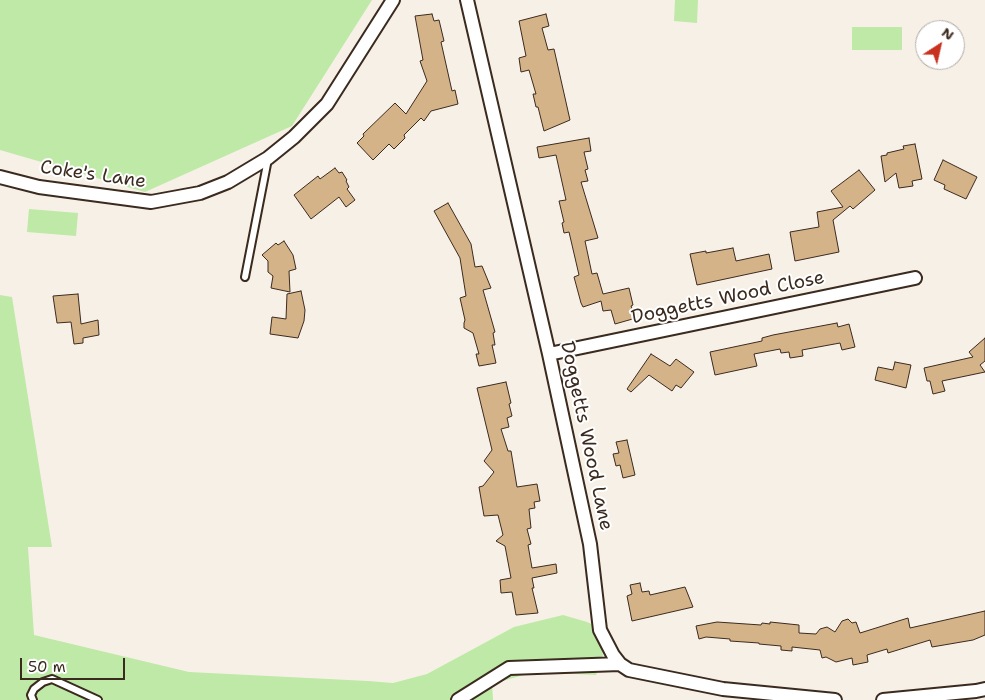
<!DOCTYPE html>
<html>
<head>
<meta charset="utf-8">
<style>
  body { margin:0 }
  #map { position:relative; width:985px; height:700px; overflow:hidden; background:#f7f0e7; font-family:"Shantell Sans",sans-serif }
  canvas { display:block }
  .north { position:absolute; left:915px; top:20px; width:50px; height:50px; box-sizing:border-box; background:#fff; border:1px solid #b1aaa5; border-radius:50%; rotate:35deg; font-size:14px; font-weight:700; line-height:20px; text-align:center; color:#3b2a1e }
  .north::after { content:''; display:block; margin:auto; width:18px; height:22px; background:#c8321e; clip-path:polygon(50% 0,100% 100%,50% 72%,0 100%) }
  .scale { position:absolute; left:20px; top:658px; width:105px; height:22px; box-sizing:border-box; border:2px solid #3b2a1e; border-top:0; padding-left:6px; font-size:15px; line-height:18px; white-space:nowrap; color:#3b2a1e; -webkit-text-stroke:4px #fff; paint-order:stroke }
</style>
</head>
<body>
<div id="map">
<canvas width="985" height="700"></canvas>
<div class="north">N</div>
<div class="scale">50 m</div>
</div>
<script>
const ctx = document.querySelector('canvas').getContext('2d');
ctx.lineJoin = 'round';
function fill(path, color) { ctx.fillStyle = color; ctx.fill(path, 'evenodd'); }
const poly = rows => new Path2D(rows.map(r => 'M' + r).join(''));
function strokePath(path, color, width, dash) { ctx.strokeStyle = color; ctx.lineWidth = width; ctx.lineCap = dash ? 'butt' : 'round'; ctx.setLineDash(dash || []); ctx.stroke(path); }
function label(font, color, halo, rows, align = 'center') {
  ctx.font = font + ' "Shantell Sans",sans-serif'; ctx.lineWidth = 4; ctx.setLineDash([]); ctx.textBaseline = 'middle'; ctx.strokeStyle = halo; ctx.fillStyle = color; for (const [text, x, y, turn = 0] of rows) {
    ctx.save(); ctx.translate(x, y); ctx.rotate((+turn || 0) * Math.PI / 180); ctx.textAlign = isNaN(turn) ? turn : align; if (halo) ctx.strokeText(text, 0, 0); ctx.fillText(text, 0, 0); ctx.restore();
  }
}
fill(poly([
  [0,0,372,0,292,126,145,192,0,150],
  [675,0,698,0,697,23,674,21],
  [852,27,902,27,902,50,852,50],
  [29,209,78,213,76,236,27,232],
  [0,295,12,297,52,547,28,547,34,635,189,672,368,681,393,683,427,674,514,627,563,615,587,622,596,626,603,655,596,675,534,672,492,684,493,700,0,700]
]), '#bee9a6');
const building = poly([
  [432,14,434,21,439,20,444,41,441,42,452,91,455,90,458,104,431,111,424,121,421,118,404,135,405,138,394,149,389,144,373,160,357,143,364,136,363,134,395,103,406,114,427,81,420,61,423,60,415,16,432,14],
  [546,14,549,26,542,28,548,50,554,49,570,120,544,131,538,107,536,107,533,94,536,94,529,70,521,72,519,58,526,56,519,21,546,14],
  [589,138,591,151,584,152,588,169,585,170,588,181,581,182,598,238,585,241,592,274,597,273,603,294,629,288,633,305,631,306,636,318,615,324,611,310,603,311,601,301,583,307,581,303,574,277,579,275,569,232,564,233,562,223,564,222,559,201,566,200,556,155,539,158,537,147,589,138],
  [915,144,922,179,912,181,913,186,899,188,896,173,885,182,881,156,887,155,887,153,904,149,903,146,915,144],
  [943,160,977,177,966,199,944,189,945,185,934,180,943,160],
  [335,168,339,173,342,172,347,180,346,181,349,187,347,189,355,200,346,207,339,197,311,219,294,195,318,176,320,179,335,168],
  [859,170,875,190,853,209,850,206,833,220,839,252,795,261,790,232,819,227,817,212,843,207,831,191,859,170],
  [448,203,471,244,475,267,482,266,491,288,483,290,495,332,493,333,495,345,492,345,496,363,479,366,476,354,479,354,473,333,464,328,464,323,465,320,460,298,466,296,460,258,434,211,448,203],
  [284,241,293,255,296,269,289,271,290,292,271,288,273,276,268,272,268,261,262,255,276,243,278,245,284,241],
  [733,248,736,261,769,254,772,269,697,285,690,254,706,251,706,253,733,248],
  [301,291,305,310,304,321,298,338,270,334,272,317,286,319,287,294,301,291],
  [78,294,81,324,98,320,99,335,83,338,83,343,74,344,71,322,57,323,53,296,78,294],
  [837,323,838,327,849,324,855,347,842,350,840,343,802,350,803,356,790,358,789,352,781,353,780,349,754,354,757,366,715,375,710,352,762,341,762,338,773,335,837,323],
  [985,338,985,361,980,365,985,372,942,381,945,391,933,394,930,381,927,381,924,368,973,357,969,352,985,338],
  [651,354,670,366,676,359,694,372,681,388,676,385,672,391,649,375,631,392,627,389,651,354],
  [895,362,911,365,906,388,875,380,878,367,893,370,895,362],
  [506,382,511,403,509,404,512,416,507,418,509,427,501,429,508,451,511,451,517,487,537,484,540,501,534,502,535,508,529,509,531,528,527,529,531,544,528,545,532,568,556,564,557,573,532,578,534,588,532,588,538,613,516,615,512,592,501,593,500,580,511,578,505,546,496,541,503,535,498,515,484,516,479,487,483,486,494,472,484,461,492,450,477,388,506,382],
  [627,440,635,475,623,478,620,465,616,466,613,454,619,453,616,442,627,440],
  [640,583,642,592,649,591,650,595,685,587,693,607,632,621,627,596,632,594,630,585,640,583],
  [985,611,985,635,973,640,932,647,930,640,888,653,887,649,867,655,868,662,853,665,852,658,836,662,826,657,822,658,820,650,792,647,792,651,781,650,781,646,759,644,759,643,730,641,730,639,706,637,699,639,696,626,717,622,761,625,762,623,770,624,770,622,799,625,799,633,816,634,820,629,827,627,835,632,842,621,848,619,852,623,856,622,860,633,908,618,910,628,985,611]
]);
fill(building, '#d5b388');
strokePath(building, '#3b2a1e', 1);
const lane = poly([
  [245,277,268,159],
  [33,700,31,695,34,689,43,682,52,679,98,700]
]);
const street = poly([
  [467,0,549,354,590,544,600,630,613,655,620,664,629,670,723,689,835,700],
  [0,177,39,187,151,202,200,193,228,182,268,158,294,137,327,104,393,0],
  [549,354,915,278],
  [458,700,509,668,620,664],
  [883,700,976,691,985,689]
]);
strokePath(lane, '#3b2a1e', 10);
strokePath(street, '#3b2a1e', 16);
strokePath(lane, '#fff', 6);
strokePath(street, '#fff', 12);
label('19px', '#3b2a1e', '#fff', [
  ["Coke's Lane",93,175,8],
  ["Doggetts Wood Close",728,298,-12],
  ["Doggetts Wood Lane",586,436,78]
]);
</script>
</body>
</html>
